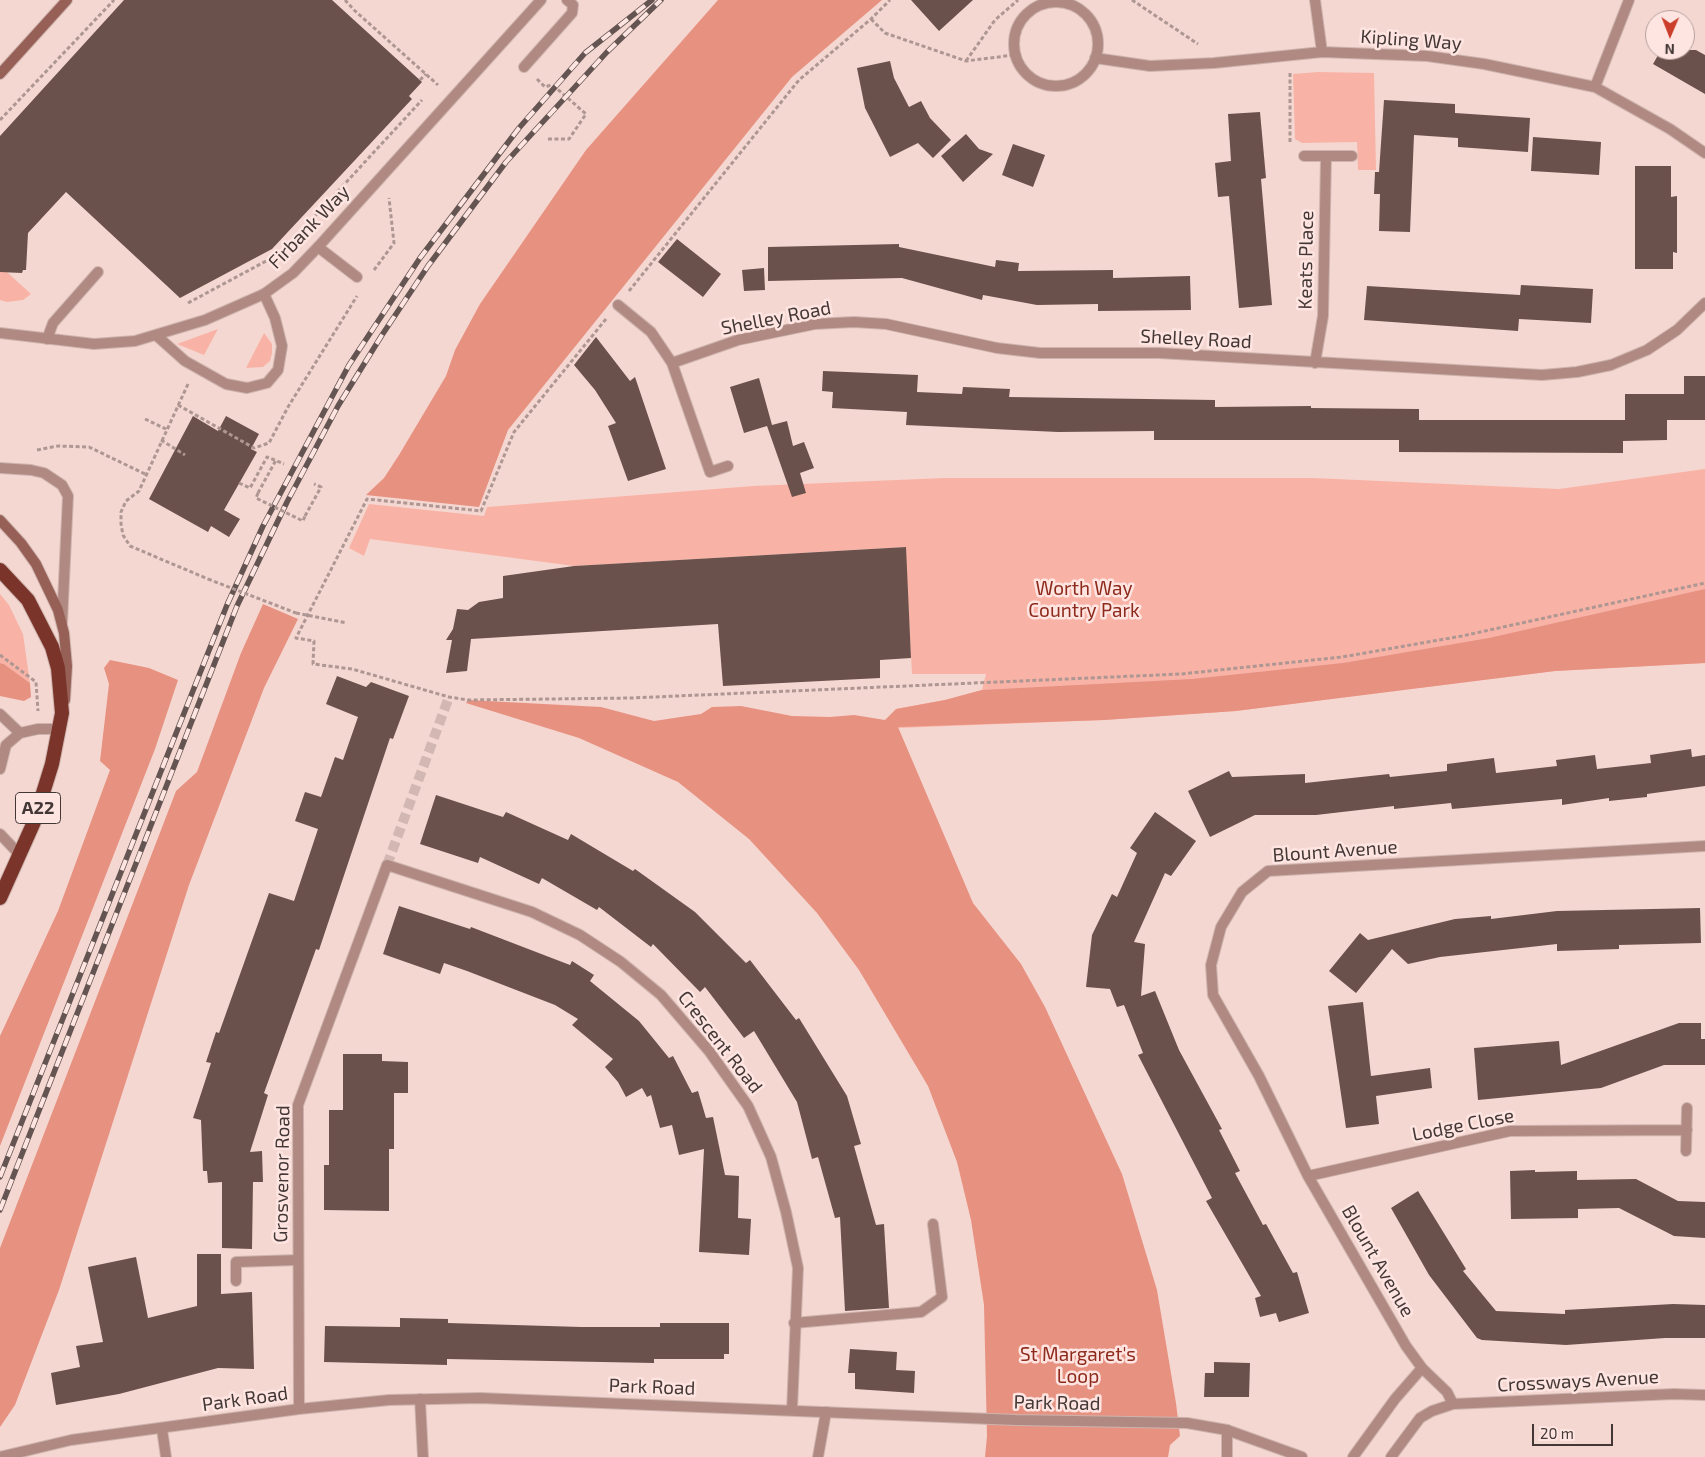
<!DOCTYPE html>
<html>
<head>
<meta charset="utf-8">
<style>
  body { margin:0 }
  #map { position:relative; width:1705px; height:1457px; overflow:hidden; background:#f5d7d1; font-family:"Exo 2",sans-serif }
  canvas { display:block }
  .north { position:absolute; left:1645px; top:10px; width:50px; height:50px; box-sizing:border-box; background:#fee5e1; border:1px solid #b4a09d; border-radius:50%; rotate:181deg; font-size:14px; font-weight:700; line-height:20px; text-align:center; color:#443836 }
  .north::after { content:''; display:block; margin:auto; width:18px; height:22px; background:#cb3e2c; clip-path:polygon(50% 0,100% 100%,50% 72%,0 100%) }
  .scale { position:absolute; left:1532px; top:1424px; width:81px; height:22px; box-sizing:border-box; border:2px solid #443836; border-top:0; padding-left:6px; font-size:15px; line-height:18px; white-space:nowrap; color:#443836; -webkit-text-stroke:4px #fee5e1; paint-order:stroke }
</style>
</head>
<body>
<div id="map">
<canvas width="1705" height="1457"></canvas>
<div class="north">N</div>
<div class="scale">20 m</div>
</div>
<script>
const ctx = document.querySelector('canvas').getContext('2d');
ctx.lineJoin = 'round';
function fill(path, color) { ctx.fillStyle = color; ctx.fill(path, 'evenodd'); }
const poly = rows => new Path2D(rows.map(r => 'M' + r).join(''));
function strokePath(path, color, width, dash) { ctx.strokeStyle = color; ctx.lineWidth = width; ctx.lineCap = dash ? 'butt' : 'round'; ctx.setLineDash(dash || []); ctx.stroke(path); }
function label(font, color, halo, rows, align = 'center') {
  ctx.font = font + ' "Exo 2",sans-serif'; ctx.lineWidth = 5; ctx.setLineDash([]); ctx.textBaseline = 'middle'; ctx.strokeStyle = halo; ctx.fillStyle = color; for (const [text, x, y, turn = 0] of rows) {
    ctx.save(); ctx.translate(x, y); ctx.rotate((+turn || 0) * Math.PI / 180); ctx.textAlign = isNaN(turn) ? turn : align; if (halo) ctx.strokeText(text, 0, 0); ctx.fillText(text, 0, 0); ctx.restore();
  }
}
fill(poly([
  [1318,72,1374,73,1376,170,1358,170,1357,142,1302,143,1295,139,1293,74],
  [0,272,7,272,31,294,23,300,7,302,0,300],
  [218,329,204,355,177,344],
  [264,333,272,344,272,353,270,361,263,367,246,368],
  [1705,469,1705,663,1555,671,1235,711,1104,720,898,728,896,709,945,700,982,690,986,674,912,674,905,547,574,566,370,539,364,556,349,548,369,504,484,516,487,507,753,486,944,478,1313,478,1559,489],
  [0,594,9,605,23,634,30,683,4,664,0,663]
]), '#f8b3a6');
fill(poly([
  [718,0,882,0,792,77,508,430,479,507,366,495,384,478,399,455,446,376,455,350,480,304,586,150],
  [1705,589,1705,663,1555,671,1236,711,1104,720,898,727,973,903,1021,964,1045,1007,1122,1174,1157,1290,1176,1403,1180,1436,1170,1445,1168,1457,985,1457,987,1436,984,1305,971,1220,957,1162,928,1086,859,970,817,913,749,839,678,782,579,738,466,703,468,700,601,707,654,721,701,714,712,707,741,706,792,716,830,717,854,715,885,720,896,709,945,700,982,690,1192,679,1343,663,1489,638],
  [263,604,298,619,264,688,189,885,59,1290,15,1405,0,1427,0,1248,176,791,197,772,241,653],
  [110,660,149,668,178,680,155,749,0,1146,0,1036,58,911,110,770,100,761,109,684,104,668],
  [0,663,4,664,30,683,31,697,24,701,0,696]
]), '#e79181');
fill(poly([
  [124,0,332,0,422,82,409,96,412,99,272,249,180,298,66,192,28,233,26,270,23,270,22,273,0,272,0,136],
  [911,0,973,0,939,31],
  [1661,50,1696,50,1705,55,1705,94,1653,64],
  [890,61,894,78,909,107,921,101,930,118,951,140,933,158,918,143,890,157,865,108,857,68],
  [1384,100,1455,104,1455,113,1530,118,1528,152,1458,147,1458,138,1414,135,1410,232,1379,231,1380,194,1374,194,1375,172,1379,172],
  [1260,112,1266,178,1261,179,1272,305,1239,308,1229,196,1218,197,1215,163,1231,161,1228,114],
  [966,134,979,149,993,154,963,182,941,156],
  [1533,137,1601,142,1599,175,1531,171],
  [1013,144,1045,155,1033,187,1002,175],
  [1635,166,1671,166,1671,197,1677,196,1677,253,1673,252,1673,269,1635,269],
  [677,239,721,274,703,297,658,262],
  [899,244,899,247,995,267,996,260,1019,263,1018,271,1113,270,1113,278,1190,276,1191,310,1098,311,1098,304,1037,305,983,295,982,300,902,278,768,281,768,247],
  [764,268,765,290,744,291,742,270],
  [1521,285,1593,289,1591,323,1519,319,1518,331,1364,320,1367,286,1520,295],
  [596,337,630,381,635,377,666,469,628,481,608,426,616,423,595,390,574,365],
  [823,371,918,375,917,392,962,394,963,387,1010,389,1009,397,1215,400,1215,407,1311,406,1311,408,1419,409,1419,420,1625,420,1625,394,1684,394,1684,376,1705,376,1705,420,1667,420,1667,440,1623,441,1623,453,1399,452,1399,440,1154,440,1154,431,1058,432,906,425,907,412,832,408,833,392,822,391],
  [759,378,772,425,787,421,793,446,804,442,814,468,800,473,806,493,792,497,767,426,744,433,730,387],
  [193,416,218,431,226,416,259,434,251,449,257,452,224,510,240,519,229,537,211,526,208,532,149,499],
  [906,547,911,658,880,660,880,678,723,686,718,624,471,639,467,671,446,673,452,640,446,640,453,629,457,609,468,610,479,602,503,598,503,576,574,566],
  [337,676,366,687,371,682,409,696,393,739,390,738,319,950,316,949,264,1093,268,1095,250,1152,262,1151,263,1182,253,1182,252,1249,222,1248,222,1182,208,1183,207,1171,203,1171,201,1120,193,1118,211,1063,206,1062,216,1032,219,1033,269,893,294,901,318,829,295,821,305,792,321,797,335,757,343,760,358,717,326,704],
  [1691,749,1692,757,1705,755,1705,786,1647,794,1647,797,1609,801,1609,798,1562,805,1562,799,1452,809,1451,803,1394,809,1394,806,1316,815,1255,815,1210,837,1188,791,1229,771,1232,777,1305,774,1305,783,1389,774,1390,777,1447,771,1447,764,1494,758,1496,773,1557,766,1556,760,1595,755,1597,769,1651,763,1650,755],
  [436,795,503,817,506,812,568,840,571,834,633,871,635,869,695,912,746,963,750,960,796,1020,799,1018,847,1096,861,1144,854,1146,876,1225,884,1224,889,1308,845,1311,840,1217,835,1218,818,1157,812,1159,797,1102,754,1031,744,1038,705,987,700,992,653,944,651,947,599,907,597,910,542,878,539,884,480,857,478,863,420,844],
  [1155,812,1196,841,1171,876,1165,873,1134,942,1145,944,1141,996,1155,991,1179,1050,1222,1129,1219,1130,1240,1171,1235,1173,1263,1225,1266,1224,1293,1273,1297,1272,1309,1313,1279,1322,1276,1313,1260,1317,1255,1298,1261,1296,1206,1201,1212,1198,1138,1055,1143,1053,1124,1005,1117,1007,1110,989,1086,987,1092,935,1112,894,1117,897,1137,853,1130,848],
  [399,906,470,929,471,927,570,965,572,961,594,975,590,981,639,1021,669,1058,673,1056,692,1093,698,1091,706,1118,713,1117,725,1175,739,1176,738,1218,751,1219,749,1255,699,1252,704,1149,679,1155,672,1125,660,1128,651,1095,647,1097,642,1088,626,1097,618,1082,605,1067,613,1059,572,1025,578,1019,555,1005,467,971,444,963,440,974,383,954],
  [1700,908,1701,943,1619,945,1619,949,1557,951,1557,944,1440,957,1408,964,1392,949,1356,993,1329,971,1360,933,1368,940,1455,919,1491,916,1491,919,1557,911],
  [1363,1002,1371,1076,1430,1068,1432,1088,1376,1096,1379,1124,1346,1128,1328,1006],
  [1679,1023,1701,1023,1701,1039,1705,1039,1705,1065,1664,1065,1601,1088,1478,1100,1474,1048,1559,1041,1561,1065],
  [343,1054,382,1054,382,1061,408,1062,408,1093,394,1093,394,1149,389,1149,389,1211,324,1210,324,1165,329,1165,329,1110,343,1110],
  [1535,1170,1535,1172,1577,1171,1577,1180,1636,1179,1678,1201,1705,1202,1705,1238,1674,1236,1619,1208,1578,1209,1578,1218,1511,1219,1510,1171],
  [1418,1191,1466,1269,1463,1271,1496,1311,1565,1314,1565,1310,1673,1304,1705,1305,1705,1338,1665,1338,1566,1345,1482,1340,1477,1338,1429,1275,1391,1208],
  [197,1254,221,1254,221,1294,252,1292,254,1369,218,1368,119,1394,56,1405,51,1373,80,1367,76,1346,103,1342,88,1267,136,1257,148,1318,197,1306],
  [400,1318,448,1319,448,1323,581,1327,660,1327,660,1323,729,1323,729,1354,724,1354,724,1359,654,1359,654,1363,447,1359,447,1365,324,1362,325,1326,400,1327],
  [850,1349,897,1352,896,1370,915,1371,914,1393,855,1389,855,1373,848,1373],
  [1214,1362,1250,1363,1249,1397,1204,1397,1205,1373,1214,1373]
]), '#6a514c');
strokePath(poly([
  [387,865,449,697]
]), '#d2b7b2', 10, [10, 5]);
const service = poly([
  [524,67,572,13,573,5,567,0],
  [318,247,357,277],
  [157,336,185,361,226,384,247,388,267,383,278,370,282,346,275,318,264,294],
  [47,339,53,323,98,272],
  [0,468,31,470,44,473,62,485,68,496,62,623],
  [0,714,20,733],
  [0,769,6,745,20,733,38,729,59,729],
  [0,834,20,855],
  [236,1281,236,1262,298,1260],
  [794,1323,921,1312,942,1297,933,1224],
  [420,1399,423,1457],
  [1227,1457,1227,1430]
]);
const minor = poly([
  [1315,0,1322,52],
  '1014 44a42 42 0 1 1 84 0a42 42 0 1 1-84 0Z',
  [1095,58,1150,66,1214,63,1322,52,1427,56,1484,64,1595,87,1670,129,1705,153],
  [1595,87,1629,0],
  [1304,156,1352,156],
  [618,305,651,332,672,363,710,472,728,466],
  [0,333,94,344,135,341,205,320,264,294,293,273,318,247,541,0],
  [672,363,738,340,815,324,854,322,886,324,997,348,1040,353,1159,353,1542,375,1577,372,1611,365,1647,350,1677,330,1705,303],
  [1315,363,1323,316,1326,157],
  [1686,1151,1687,1108],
  [1308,1176,1510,1131,1687,1130],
  [1453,1404,1447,1392,1422,1368,1406,1346,1308,1176,1259,1076,1213,995,1211,965,1221,927,1242,892,1268,871,1705,846],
  [299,1409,298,1105,387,865,532,912,580,935,621,962,661,995,709,1051,748,1106,771,1157,786,1212,798,1268,792,1410],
  [162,1429,166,1457],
  [818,1457,826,1412],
  [1353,1457,1395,1399,1422,1368],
  [1391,1457,1420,1418,1432,1411,1453,1404,1674,1394,1705,1395]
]);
const tertiary = poly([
  [0,1457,71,1440,299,1409,389,1400,480,1398,1016,1420,1187,1423,1227,1430,1302,1457]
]);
const secondary = poly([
  [0,74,67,0],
  [0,520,21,543,36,564,58,610,64,633,67,666,65,700]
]);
const trunk = poly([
  [0,570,28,600,52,647,58,668,62,713,52,764,34,822,0,898]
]);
strokePath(service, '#ceb4af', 12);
strokePath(minor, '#ceb4af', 12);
strokePath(tertiary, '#ceb4af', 12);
strokePath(secondary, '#ceb4af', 12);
strokePath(trunk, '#ceb4af', 16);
strokePath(poly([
  [345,0,354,10,438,85],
  [1132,0,1198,44],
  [871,19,885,33,966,61,1014,55],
  [966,61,995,20,1018,0],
  [1290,73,1290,144],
  [537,79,545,87,551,85,555,87,586,114,569,139,546,139],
  [420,80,426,74],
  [0,120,114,0],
  [374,270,394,243,389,198],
  [629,291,799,80,871,19,890,0],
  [188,303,281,253,422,100],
  [606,319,514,432,481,511,367,499,296,638,314,641,313,664,352,669,449,697,468,700,631,698,1181,674,1342,657,1462,636,1705,583],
  [188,384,139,491,126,501,121,512,121,524,123,535,130,546,208,579],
  [178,405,254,448,269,443,288,407,357,296],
  [145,419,166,429],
  [161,440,185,455],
  [37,450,58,446,89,447,145,474],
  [239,483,250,488,267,457,284,464],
  [258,493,276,460],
  [305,516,321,487,314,484],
  [296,613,347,623],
  [0,655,36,682,38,711]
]), '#ae9793', 3, [4, 2.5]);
strokePath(service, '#b08a82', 10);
strokePath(minor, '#b08a82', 10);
strokePath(tertiary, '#b08a82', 10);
strokePath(secondary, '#976056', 10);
strokePath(trunk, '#7a3429', 14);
const rail = poly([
  [0,1177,227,605,263,526,349,365,420,258,519,128,585,53,652,0],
  [0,1210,237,606,287,502,338,406,382,335,428,266,506,162,607,52,661,0]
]);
strokePath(rail, '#645552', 5.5);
strokePath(rail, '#fee5e1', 4, [11]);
strokePath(poly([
  [258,493,256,498,303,521,305,516],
  [208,579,296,613]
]), '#ae9793', 3, [4, 2.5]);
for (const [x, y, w] of [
  [38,808,45]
]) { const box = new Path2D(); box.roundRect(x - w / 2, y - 15.5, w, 31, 4); ctx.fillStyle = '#fee5e1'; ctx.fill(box); strokePath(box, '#443836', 1); }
label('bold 18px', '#443836', null, [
  ["A22",38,808]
]);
label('19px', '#443836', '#fee5e1', [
  ["Kipling Way",1411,40,4],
  ["Firbank Way",309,227,-46],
  ["Keats Place",1306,260,-89],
  ["Shelley Road",776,318,-11],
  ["Shelley Road",1196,339,3],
  ["Blount Avenue",1335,851,-4],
  ["Crescent Road",720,1042,52],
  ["Lodge Close",1463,1125,-11],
  ["Grosvenor Road",282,1174,-89],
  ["Blount Avenue",1378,1261,60],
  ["Crossways Avenue",1578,1381,-3],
  ["Park Road",652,1387,2],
  ["Park Road",245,1399,-8],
  ["Park Road",1057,1403,1]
]);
label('19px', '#8e2a1c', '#fee5e1', [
  ["Worth Way",1084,589],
  ["Country Park",1084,611],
  ["St Margaret's",1078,1355],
  ["Loop",1078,1377]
]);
</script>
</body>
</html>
